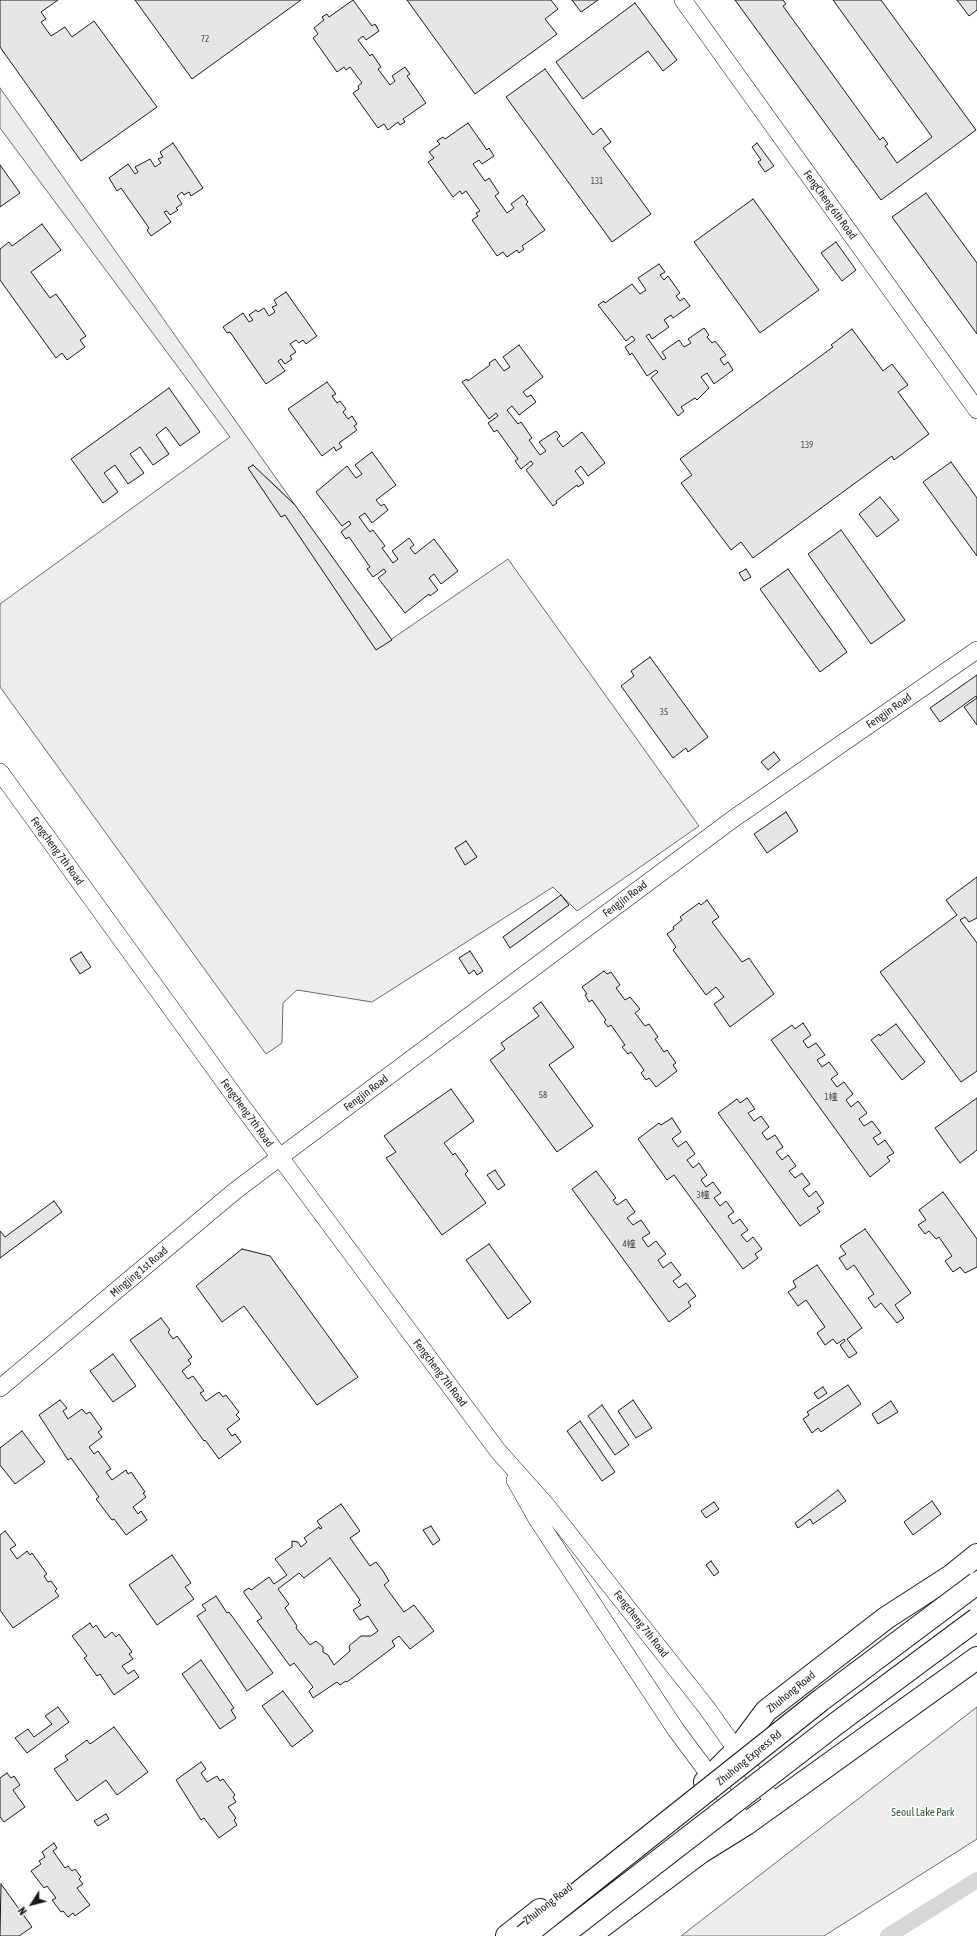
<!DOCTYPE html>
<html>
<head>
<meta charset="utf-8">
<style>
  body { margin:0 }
  #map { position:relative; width:977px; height:1936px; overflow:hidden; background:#fff; font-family:"Asap Condensed",sans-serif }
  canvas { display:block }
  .north { position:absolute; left:12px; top:1884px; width:40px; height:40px; -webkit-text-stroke:3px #fff; paint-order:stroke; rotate:234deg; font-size:11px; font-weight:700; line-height:16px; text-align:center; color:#1a1a1a }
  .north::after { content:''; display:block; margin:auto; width:14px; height:18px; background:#1a1a1a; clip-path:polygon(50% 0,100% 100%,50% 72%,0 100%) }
</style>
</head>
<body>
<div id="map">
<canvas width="977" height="1936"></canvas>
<div class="north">N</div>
</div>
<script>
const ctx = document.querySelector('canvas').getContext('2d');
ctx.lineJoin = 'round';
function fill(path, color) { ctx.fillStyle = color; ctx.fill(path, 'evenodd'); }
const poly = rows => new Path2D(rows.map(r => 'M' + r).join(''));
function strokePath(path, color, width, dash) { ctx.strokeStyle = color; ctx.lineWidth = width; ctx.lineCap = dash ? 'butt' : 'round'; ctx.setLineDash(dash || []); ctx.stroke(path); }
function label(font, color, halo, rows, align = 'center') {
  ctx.font = font + ' "Asap Condensed","Noto Sans SC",sans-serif'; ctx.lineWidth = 3; ctx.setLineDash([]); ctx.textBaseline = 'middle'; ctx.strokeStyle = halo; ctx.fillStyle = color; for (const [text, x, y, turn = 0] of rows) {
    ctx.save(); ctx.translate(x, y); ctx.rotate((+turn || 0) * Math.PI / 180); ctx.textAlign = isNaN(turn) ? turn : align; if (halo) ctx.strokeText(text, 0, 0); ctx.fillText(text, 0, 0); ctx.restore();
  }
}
const built = poly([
  [0,88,295,505,265,476,386,643,508,559,699,826,577,911,553,887,372,1002,297,990,283,1003,282,1043,266,1054,0,687,0,604,230,437,0,128,0,88],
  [977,1707,977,1839,824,1936,681,1936,977,1707]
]);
fill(built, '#ededed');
strokePath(built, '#6a6a6a', 1);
strokePath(poly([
  [888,1936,977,1880]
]), '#d7d7d7', 16);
const building = poly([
  [0,0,58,0,41,12,46,19,41,22,51,36,65,27,72,37,94,21,157,107,81,161,0,47,0,0],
  [135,0,301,0,192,79,135,0],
  [353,0,372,26,375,24,379,31,366,40,363,36,358,40,370,56,372,54,381,67,378,69,390,85,395,81,392,76,405,67,410,74,407,76,426,103,403,119,405,122,400,125,398,122,388,130,384,124,378,128,353,93,359,89,358,86,362,83,350,67,346,70,344,67,337,72,313,38,318,34,314,28,324,20,322,17,327,14,329,17,353,0],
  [407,0,551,0,558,9,545,19,557,34,475,94,407,0],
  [572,0,598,0,581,12,572,0],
  [735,0,783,0,786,4,783,6,880,140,883,137,888,144,885,146,897,163,932,137,833,0,881,0,976,130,881,200,735,0],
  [957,0,977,0,977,10,969,16,957,0],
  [635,3,677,60,663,71,648,51,583,99,556,62,635,3],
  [545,69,593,135,601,128,611,142,603,148,651,214,612,242,506,97,545,69],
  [468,123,487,150,489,148,494,156,482,164,479,160,473,164,485,181,489,178,499,193,495,196,507,213,514,208,511,204,523,195,528,202,526,204,545,230,522,246,524,249,519,253,517,250,507,257,503,252,497,256,472,220,478,216,476,213,480,211,466,191,462,194,460,191,453,197,428,162,434,158,429,152,440,144,437,141,443,137,445,139,468,123],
  [173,143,203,188,191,196,189,192,184,195,182,192,177,196,182,204,176,208,178,210,170,215,167,211,164,212,171,222,151,236,147,230,149,228,121,188,117,191,109,178,128,164,135,174,138,172,135,167,150,159,155,167,161,163,158,159,163,157,160,152,173,143],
  [757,143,774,166,765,172,758,162,761,160,752,147,757,143],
  [0,165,20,193,0,207,0,165],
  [926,193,977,263,977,334,892,217,926,193],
  [753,199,819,290,760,333,694,242,753,199],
  [42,224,61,250,31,272,50,298,56,294,86,336,80,340,85,347,67,360,62,353,56,358,0,280,0,249,9,242,12,246,42,224],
  [836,242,856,270,842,281,821,253,836,242],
  [659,264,665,272,660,275,664,280,668,276,680,293,676,296,680,301,684,298,690,306,673,318,671,315,664,320,669,327,652,339,649,334,646,336,663,360,666,358,662,352,679,340,684,347,691,343,688,339,704,328,709,335,707,337,712,343,715,341,726,355,720,359,724,365,728,362,733,370,714,384,707,373,701,377,709,388,697,400,695,398,681,407,684,411,678,416,651,378,658,372,656,370,647,376,632,353,630,355,625,347,635,340,632,336,626,341,598,305,604,301,605,303,632,284,640,294,646,290,638,278,659,264],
  [286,292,317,336,306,344,303,340,299,343,296,340,290,344,296,352,290,356,292,359,285,364,281,359,278,361,285,371,266,384,230,332,227,333,223,327,243,313,249,322,253,320,249,315,256,310,258,312,264,308,269,316,275,312,272,307,277,305,274,300,286,292],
  [852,329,883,371,892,364,908,385,898,392,929,434,894,460,892,456,753,558,741,542,731,550,681,483,692,475,680,459,833,347,831,345,852,329],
  [519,345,543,377,523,392,527,397,531,395,536,402,519,415,512,406,507,410,518,424,521,422,532,438,529,440,540,455,546,451,539,442,556,431,560,436,557,439,563,447,582,432,605,463,588,476,581,466,575,471,584,483,578,487,577,485,556,501,557,503,553,506,526,470,533,464,531,461,521,469,515,461,518,459,497,430,494,432,488,423,498,416,496,413,489,419,462,382,467,379,468,381,490,365,489,363,495,359,504,371,510,367,503,357,519,345],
  [327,382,336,394,332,396,337,403,340,401,346,409,343,412,348,419,352,416,357,424,354,426,357,430,339,443,342,447,336,451,334,447,322,456,288,409,327,382],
  [169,388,200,432,180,446,166,427,156,435,169,454,153,465,140,447,130,454,144,473,128,484,115,465,104,473,118,492,103,503,71,459,169,388],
  [372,452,396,485,376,500,381,506,384,504,388,510,372,523,365,513,359,517,370,532,373,530,385,546,382,548,393,563,398,559,392,551,409,538,414,545,410,548,415,554,434,539,458,571,441,584,434,574,429,578,438,590,430,596,429,594,405,613,378,578,386,572,384,569,373,577,367,569,370,567,349,537,346,539,341,532,351,524,349,521,342,526,316,492,347,466,356,478,362,474,355,465,372,452],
  [951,462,977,498,977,556,923,482,951,462],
  [253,465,295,505,392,640,376,650,285,515,281,517,248,468,253,465],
  [880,497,899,520,877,537,859,514,880,497],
  [841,530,905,620,871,644,808,554,841,530],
  [746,569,751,577,744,581,739,573,746,569],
  [788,569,847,652,820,672,760,589,788,569],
  [650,657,708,737,688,752,686,748,673,758,621,686,634,676,631,671,650,657],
  [977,675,977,698,976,696,940,722,930,708,977,675],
  [977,698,977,725,964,707,977,698],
  [774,752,780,760,768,770,761,762,774,752],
  [786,812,798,831,767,853,754,834,786,812],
  [466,841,477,857,465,865,455,848,466,841],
  [977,877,977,918,969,922,965,917,960,920,977,943,977,1071,961,1082,880,972,957,915,946,900,977,877],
  [561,895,569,905,510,948,503,937,561,895],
  [707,900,719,917,712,922,742,962,749,958,774,994,730,1027,714,1004,724,997,716,987,706,995,673,950,676,947,667,934,674,929,673,927,682,920,680,917,699,903,701,905,707,900],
  [470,951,483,971,477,975,474,970,469,974,459,958,470,951],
  [81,952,91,967,80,974,70,959,81,952],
  [604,971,607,974,611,972,620,985,616,988,625,1000,630,997,640,1009,635,1013,645,1026,649,1024,658,1037,655,1039,664,1052,667,1050,676,1063,673,1065,677,1071,656,1087,649,1078,646,1080,641,1073,644,1070,631,1052,628,1054,622,1047,625,1045,611,1025,608,1027,604,1022,606,1020,592,1000,589,1002,585,995,587,994,582,987,604,971],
  [541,1002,574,1047,549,1065,593,1126,557,1152,490,1060,505,1049,501,1043,539,1016,533,1008,541,1002],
  [803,1023,811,1035,803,1041,808,1048,816,1043,825,1055,817,1060,822,1067,829,1062,838,1074,831,1079,837,1087,844,1082,853,1094,846,1100,851,1107,858,1101,867,1113,859,1119,864,1126,872,1121,881,1133,873,1138,878,1145,885,1140,894,1153,887,1157,890,1161,870,1177,771,1040,792,1025,795,1029,803,1023],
  [896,1024,925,1062,902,1080,871,1040,879,1034,880,1036,896,1024],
  [451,1089,474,1121,444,1143,453,1155,455,1153,468,1171,465,1174,486,1203,442,1235,386,1158,396,1152,384,1136,451,1089],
  [747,1098,755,1109,748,1113,754,1121,761,1116,769,1127,762,1133,767,1140,775,1135,783,1147,776,1152,782,1160,788,1155,796,1166,789,1171,795,1178,802,1173,810,1184,803,1189,809,1197,816,1191,824,1203,817,1208,820,1212,800,1226,718,1113,737,1099,740,1103,747,1098],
  [977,1098,977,1150,960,1163,935,1128,977,1098],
  [672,1118,681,1132,672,1139,678,1147,686,1141,695,1154,687,1160,693,1168,699,1163,707,1175,701,1180,706,1187,713,1182,721,1193,714,1198,720,1206,726,1201,734,1212,728,1216,733,1224,740,1219,748,1230,741,1235,747,1242,753,1237,762,1249,755,1254,758,1258,743,1269,674,1175,667,1180,638,1139,659,1123,661,1125,672,1118],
  [495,1170,505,1185,498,1190,487,1175,495,1170],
  [596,1171,616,1198,613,1200,617,1205,626,1199,635,1212,627,1218,633,1225,641,1220,650,1233,642,1238,648,1247,656,1241,666,1254,658,1260,663,1268,671,1262,681,1275,673,1281,679,1288,686,1283,696,1296,688,1302,691,1306,669,1322,572,1189,596,1171],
  [943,1192,977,1239,977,1267,965,1273,960,1267,953,1272,945,1261,952,1256,939,1237,936,1239,929,1231,925,1234,918,1225,926,1220,919,1210,943,1192],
  [54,1201,62,1212,0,1258,0,1231,5,1237,54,1201],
  [865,1229,911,1293,895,1305,904,1318,897,1323,881,1303,875,1308,868,1298,874,1294,854,1265,847,1270,839,1258,846,1254,840,1246,865,1229],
  [489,1244,531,1302,508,1319,466,1260,489,1244],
  [242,1249,270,1256,358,1377,317,1405,244,1306,222,1322,196,1286,242,1249],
  [817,1265,862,1328,847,1339,857,1353,849,1358,840,1345,845,1341,844,1339,837,1344,833,1339,825,1345,817,1333,825,1327,806,1300,798,1306,788,1292,796,1287,793,1281,817,1265],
  [161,1318,170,1330,168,1332,173,1339,177,1336,192,1357,188,1360,191,1364,182,1371,188,1379,193,1376,204,1391,200,1393,206,1401,219,1392,223,1397,226,1395,239,1412,236,1415,240,1419,227,1429,232,1436,235,1434,241,1442,219,1459,205,1440,204,1441,130,1340,161,1318],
  [113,1354,136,1386,113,1402,90,1371,113,1354],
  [848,1385,861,1404,821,1432,818,1428,812,1433,803,1419,809,1415,807,1412,848,1385],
  [823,1387,827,1393,818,1399,814,1393,823,1387],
  [60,1400,67,1408,63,1411,68,1419,82,1409,86,1414,90,1412,102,1429,98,1432,102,1437,89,1447,94,1454,98,1451,111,1469,106,1472,112,1480,126,1470,128,1474,131,1472,145,1492,143,1493,146,1497,133,1507,138,1514,141,1511,147,1520,126,1535,114,1519,112,1520,96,1499,99,1497,71,1458,68,1460,39,1415,60,1400],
  [633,1400,652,1428,636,1438,618,1411,633,1400],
  [891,1401,898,1412,878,1424,872,1414,891,1401],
  [602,1405,629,1445,615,1455,588,1416,602,1405],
  [580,1421,615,1472,602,1481,567,1431,580,1421],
  [22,1431,45,1462,15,1484,0,1465,0,1448,22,1431],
  [838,1490,846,1501,813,1524,810,1519,798,1528,795,1523,838,1490],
  [932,1501,941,1514,913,1535,904,1522,932,1501],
  [714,1502,719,1509,706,1518,701,1511,714,1502],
  [341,1504,360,1531,350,1538,370,1566,376,1562,383,1571,389,1581,384,1585,404,1612,414,1605,434,1631,410,1649,399,1636,392,1641,395,1646,347,1682,346,1681,340,1685,337,1682,313,1698,309,1691,313,1687,294,1663,290,1666,257,1621,262,1618,244,1593,244,1591,249,1588,251,1590,269,1577,274,1584,287,1575,275,1559,292,1547,292,1541,298,1542,301,1547,307,1542,304,1538,319,1527,320,1529,322,1528,317,1521,341,1504],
  [330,1558,360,1600,358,1602,361,1605,353,1610,360,1620,368,1616,378,1631,371,1636,361,1636,349,1646,350,1651,334,1665,328,1655,323,1652,323,1647,316,1641,310,1645,296,1628,297,1626,285,1608,289,1604,278,1589,299,1573,304,1578,330,1558],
  [431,1526,440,1540,433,1545,423,1530,431,1526],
  [5,1531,16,1545,10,1549,17,1559,27,1551,30,1555,32,1553,47,1574,44,1576,48,1582,51,1581,57,1589,55,1591,59,1596,13,1628,0,1610,0,1535,5,1531],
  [172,1555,191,1583,185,1587,194,1599,157,1625,129,1585,172,1555],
  [711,1561,719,1572,714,1576,706,1565,711,1561],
  [216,1596,227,1613,229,1612,273,1673,247,1691,197,1616,206,1610,202,1605,216,1596],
  [90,1623,93,1628,96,1625,105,1638,112,1632,116,1637,119,1634,132,1652,129,1654,133,1659,122,1666,128,1674,134,1670,139,1677,114,1695,100,1674,97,1676,84,1658,87,1656,72,1636,90,1623],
  [201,1660,234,1708,231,1710,236,1718,220,1729,182,1674,201,1660],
  [283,1691,313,1731,292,1747,262,1706,283,1691],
  [58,1707,69,1722,27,1753,15,1738,28,1729,34,1737,52,1724,45,1716,58,1707],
  [114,1727,148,1772,117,1795,106,1780,77,1801,54,1769,68,1760,65,1756,87,1740,90,1744,114,1727],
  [201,1762,206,1769,201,1773,207,1782,217,1776,220,1781,223,1779,235,1795,233,1797,236,1802,228,1807,236,1818,234,1820,237,1825,219,1838,204,1818,201,1820,176,1780,201,1762],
  [7,1773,11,1778,14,1776,20,1785,13,1790,25,1807,4,1822,0,1817,0,1778,7,1773],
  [106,1814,109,1819,98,1826,94,1821,106,1814],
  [54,1843,57,1848,53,1851,65,1868,68,1866,72,1871,75,1869,81,1877,79,1879,83,1884,77,1888,90,1905,75,1916,73,1913,68,1917,63,1911,61,1912,52,1900,56,1898,47,1886,44,1888,31,1871,41,1864,39,1861,45,1857,42,1852,54,1843],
  [1,1884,32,1927,19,1936,0,1936,1,1884]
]);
fill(building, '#e6e6e6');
strokePath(building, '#1a1a1a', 1);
const minor = poly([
  [683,0,977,410],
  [0,772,233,1094,498,1451,547,1506,706,1707,775,1804],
  [0,1388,235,1191,280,1157,733,819,977,650],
  [515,1480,537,1519,676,1730,746,1824]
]);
const major = poly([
  [705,1782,737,1750,766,1711,886,1618,951,1576,977,1555],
  [507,1936,540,1910],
  [589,1936,701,1852,746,1824,977,1658]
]);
strokePath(minor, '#1a1a1a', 18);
strokePath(major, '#1a1a1a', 24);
strokePath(minor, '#fff', 17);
strokePath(major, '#fff', 22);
const highwayBridge = poly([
  [524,1936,821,1700,977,1583],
  [561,1936,833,1726,977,1619]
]);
strokePath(highwayBridge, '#1a1a1a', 24, []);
strokePath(highwayBridge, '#fff', 22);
label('9px', '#4d4d4d', null, [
  ["72",205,39],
  ["131",597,181],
  ["139",807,445],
  ["35",664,712],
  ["58",543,1095],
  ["1幢",831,1097],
  ["3幢",703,1195],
  ["4幢",629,1244]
]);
label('11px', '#1a1a1a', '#fff', [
  ["FengCheng 6th Road",830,205,54],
  ["Fengjin Road",889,711,-35],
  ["Fengcheng 7th Road",57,851,54],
  ["Fengjin Road",625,899,-37],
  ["Fengjin Road",366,1093,-37],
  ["Fengcheng 7th Road",247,1113,54],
  ["Mingjing 1st Road",139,1272,-40],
  ["Fengcheng 7th Road",440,1373,53],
  ["Fengcheng 7th Road",641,1624,52],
  ["Zhuhong Road",791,1692,-39],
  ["Zhuhong Express Rd",749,1758,-39],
  ["Zhuhong Road",548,1904,-38]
]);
label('11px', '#2b5a34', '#fff', [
  ["Seoul Lake Park",923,1813]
]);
</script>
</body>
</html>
